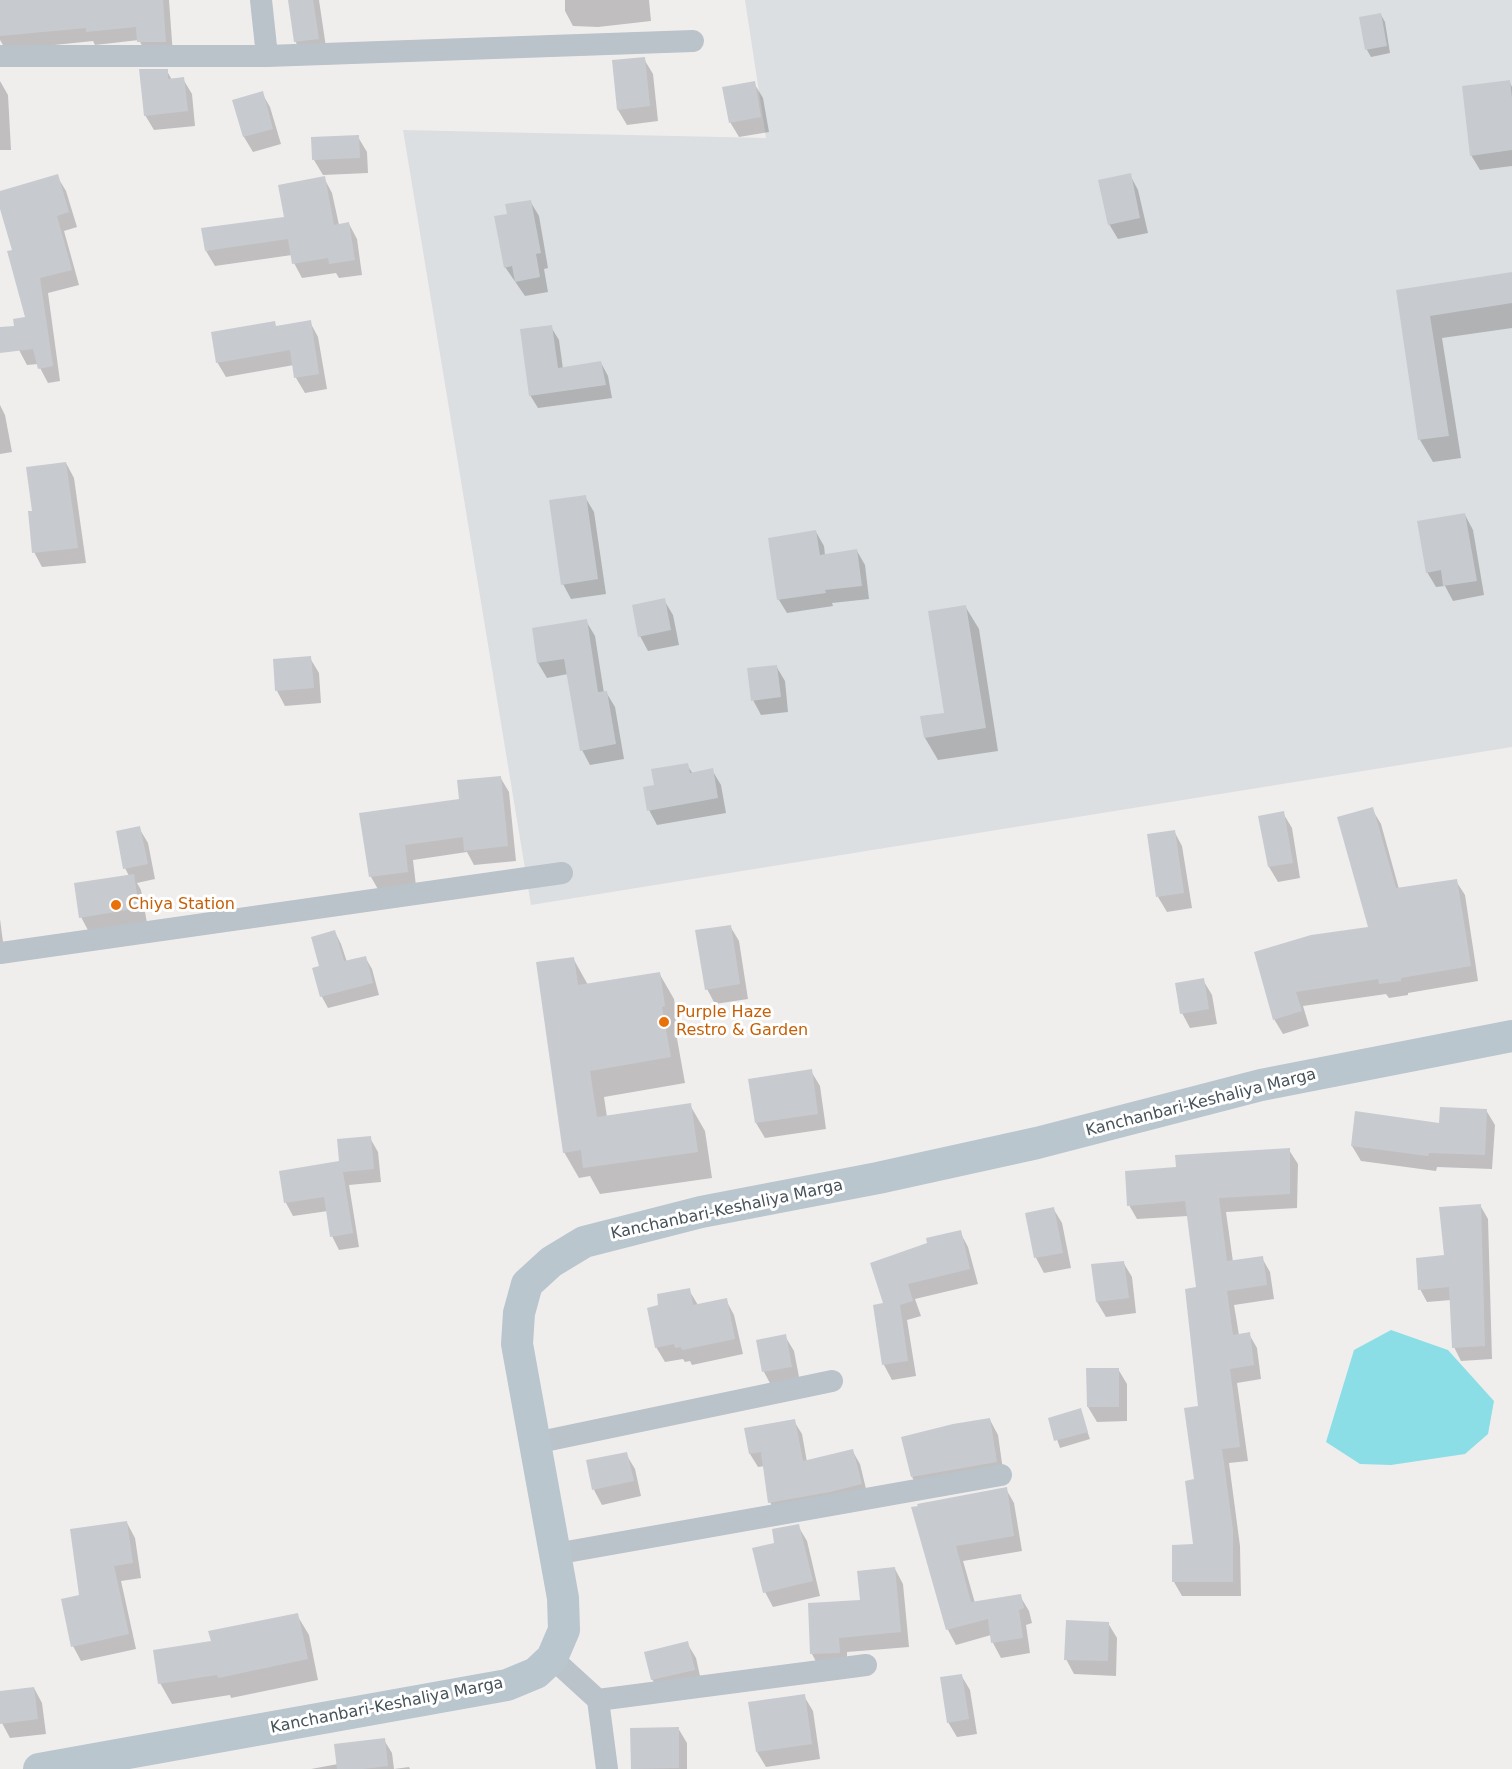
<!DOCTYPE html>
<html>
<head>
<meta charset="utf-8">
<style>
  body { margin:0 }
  canvas { display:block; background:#f0eded }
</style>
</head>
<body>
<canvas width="1512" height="1769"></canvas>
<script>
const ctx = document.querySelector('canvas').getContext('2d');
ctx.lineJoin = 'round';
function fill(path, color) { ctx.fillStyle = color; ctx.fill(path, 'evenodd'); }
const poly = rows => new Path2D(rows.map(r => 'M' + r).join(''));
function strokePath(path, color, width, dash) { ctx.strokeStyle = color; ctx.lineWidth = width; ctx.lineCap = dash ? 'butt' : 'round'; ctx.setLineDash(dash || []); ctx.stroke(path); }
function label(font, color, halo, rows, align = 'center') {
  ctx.font = font + ' "DejaVu Sans",sans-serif'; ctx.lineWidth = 6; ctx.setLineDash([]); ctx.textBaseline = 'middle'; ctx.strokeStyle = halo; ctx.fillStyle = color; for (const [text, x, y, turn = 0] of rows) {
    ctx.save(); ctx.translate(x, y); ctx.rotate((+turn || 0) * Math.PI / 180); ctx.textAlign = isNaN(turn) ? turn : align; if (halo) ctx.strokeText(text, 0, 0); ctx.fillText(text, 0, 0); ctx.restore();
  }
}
fill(poly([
  [745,0,1512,0,1512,747,531,905,403,130,766,138]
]), '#dcdfe2');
fill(poly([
  [1391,1330,1448,1350,1494,1401,1488,1434,1465,1454,1391,1465,1360,1464,1326,1442,1354,1350]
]), '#8cdee6');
fill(poly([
  [0,0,169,0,173,55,147,55,139,40,95,45,93,41,6,50,0,40],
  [289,0,319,0,327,54,304,56,295,41],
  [565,0,649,0,651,21,598,27,573,26,565,11],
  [1381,15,1385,22,1390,53,1371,57,1367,50,1361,18],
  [644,59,653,74,658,121,627,125,618,110],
  [167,71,172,80,183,79,192,94,195,126,154,130,145,115],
  [0,81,8,95,11,150,0,150],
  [1509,81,1512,87,1512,166,1480,170,1471,155],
  [754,83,763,98,769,132,739,137,730,122],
  [262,93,270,107,281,144,253,152,244,137,234,101],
  [358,137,367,152,368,173,323,175,314,160],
  [1130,175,1138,190,1148,233,1118,239,1109,224],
  [57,176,66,191,77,227,64,231,79,285,48,293,60,381,48,383,38,364,27,365,19,350,26,319,14,251,0,204,0,193],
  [324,178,332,193,339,225,349,224,357,239,362,275,339,278,336,273,302,278,294,263,292,255,215,266,206,251,286,218],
  [530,201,539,216,548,268,544,269,548,292,525,296,505,267,509,215],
  [1512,274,1512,328,1442,338,1461,458,1433,462,1420,440,1398,291],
  [310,322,318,337,327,389,305,393,296,378,294,365,226,377,217,362,277,327],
  [551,327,559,340,563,369,601,363,608,376,612,398,538,408,530,395],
  [0,405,5,415,12,452,0,454],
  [66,463,74,478,86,563,42,567,34,552,34,512],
  [585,497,594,512,606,594,571,599,563,584],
  [1465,515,1473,530,1484,595,1453,601,1445,586,1436,587,1427,572],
  [816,532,824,546,825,555,857,551,865,565,869,599,832,603,833,606,787,613,779,600,769,539],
  [664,600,673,615,679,645,648,651,640,636],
  [965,606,979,629,998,751,938,760,925,738,946,714],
  [586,621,595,636,604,693,606,692,615,707,624,759,590,765,582,750,568,674,547,678,538,663],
  [310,658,319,673,321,703,285,706,277,691],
  [776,666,785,681,788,712,761,715,753,700],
  [687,765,693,774,712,770,721,785,726,813,657,825,649,810],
  [500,777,509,792,516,861,474,865,467,852,413,860,416,886,379,891,371,877,361,814,461,800],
  [1372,809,1381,824,1399,889,1456,881,1465,895,1478,981,1408,993,1408,995,1389,998,1386,994,1303,1006,1309,1026,1283,1034,1274,1019,1256,953,1370,928],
  [1283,813,1292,828,1300,878,1278,882,1269,867,1260,817],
  [139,828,148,843,155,879,137,883,141,890,147,923,89,932,81,917,129,876,125,868],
  [1174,831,1182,846,1192,908,1167,912,1158,897],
  [0,919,3,942,0,942],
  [730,926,739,941,748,999,715,1004,707,989],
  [335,932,341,944,347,962,365,957,372,969,379,995,328,1008,322,997,314,969,321,967],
  [573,958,588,985,659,973,674,999,679,1032,676,1033,685,1083,604,1097,607,1117,690,1105,705,1131,712,1178,600,1194,590,1176,579,1178,564,1152],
  [1203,980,1212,995,1217,1024,1190,1028,1182,1013],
  [811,1071,820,1086,826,1129,765,1138,756,1123],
  [1486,1110,1495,1125,1492,1169,1437,1167,1436,1171,1361,1161,1352,1146,1440,1124],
  [370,1138,378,1152,381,1182,349,1185,359,1247,339,1250,332,1236,328,1211,293,1216,286,1203,281,1172,341,1162],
  [1289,1150,1298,1164,1297,1208,1226,1212,1233,1262,1262,1258,1270,1272,1274,1299,1234,1305,1239,1335,1249,1334,1257,1348,1261,1379,1237,1383,1248,1461,1229,1463,1240,1546,1241,1596,1182,1596,1174,1582,1195,1546,1200,1408,1198,1288,1188,1216,1137,1219,1129,1205,1177,1168],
  [1480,1205,1488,1219,1492,1359,1461,1361,1454,1347,1451,1300,1427,1302,1420,1289,1445,1257],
  [1053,1208,1062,1223,1071,1268,1044,1273,1036,1258,1027,1214],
  [960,1232,968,1247,978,1284,915,1299,921,1316,907,1320,916,1376,892,1380,884,1365,885,1304],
  [1123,1262,1132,1277,1136,1313,1106,1317,1097,1302],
  [689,1290,698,1305,726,1300,734,1315,743,1354,692,1365,690,1361,685,1362,683,1359,665,1362,656,1347,660,1307],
  [785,1336,794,1351,800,1382,772,1387,764,1372,758,1341],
  [1118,1369,1127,1384,1127,1421,1097,1422,1088,1407],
  [1080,1410,1090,1439,1060,1448,1050,1419],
  [990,1420,998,1435,1004,1477,921,1492,912,1477],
  [794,1421,802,1434,807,1462,852,1450,860,1464,868,1497,777,1516,770,1502,765,1466,758,1467,750,1454,746,1429],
  [626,1454,635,1469,641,1496,602,1505,594,1490],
  [1006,1489,1014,1503,1022,1551,963,1561,975,1603,1020,1596,1029,1611,1032,1623,1026,1625,1030,1653,1001,1658,993,1643,991,1635,956,1645,948,1630,913,1508],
  [127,1523,135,1538,141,1578,121,1581,136,1649,81,1661,73,1646,80,1596],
  [798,1526,807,1541,820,1596,773,1607,765,1592,775,1544],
  [895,1569,903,1584,909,1647,847,1652,847,1668,820,1669,812,1654,809,1604,861,1602],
  [297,1615,309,1635,318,1680,231,1698,230,1695,172,1704,160,1683,212,1643],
  [1108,1623,1117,1638,1116,1676,1074,1674,1066,1659],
  [687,1643,696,1658,702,1685,661,1694,652,1679],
  [961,1675,970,1690,977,1734,957,1737,948,1722],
  [34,1688,42,1703,46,1734,10,1738,2,1723,0,1692],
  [804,1696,813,1711,820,1759,766,1767,757,1752],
  [678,1728,687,1743,687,1769,633,1769],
  [384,1740,392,1753,394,1769,409,1767,410,1769,311,1769,338,1764]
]), '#0003');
fill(poly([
  [0,0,163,0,166,42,137,42,136,27,86,32,86,28,0,36],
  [288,0,313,0,319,39,294,42],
  [1381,13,1387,46,1365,50,1359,17],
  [645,57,650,106,617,110,612,60],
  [139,69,168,69,168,79,184,77,188,111,144,116],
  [1510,80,1512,98,1512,150,1470,156,1462,86],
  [755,81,761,117,729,123,722,87],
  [263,91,273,129,243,137,232,100],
  [359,135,360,158,312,160,311,137],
  [1131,173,1140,218,1108,225,1098,180],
  [58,174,69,212,57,216,72,270,40,278,53,366,38,369,33,349,0,353,0,327,14,326,13,319,25,317,7,251,12,250,0,209,0,191],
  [325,176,334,225,349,222,355,260,329,264,328,258,292,264,288,239,205,251,201,228,284,217,278,185],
  [531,200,541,253,536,254,540,277,515,282,512,266,504,268,494,216,507,214,505,204],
  [1512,272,1512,303,1430,316,1449,436,1418,440,1396,290],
  [311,320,319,374,294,378,290,350,216,363,211,332,275,321,276,326],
  [552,325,558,368,601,361,606,385,529,396,520,329],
  [66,462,78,548,32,553,28,511,32,511,26,467],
  [586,495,598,579,561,585,549,500],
  [1465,513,1477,581,1443,586,1441,570,1426,573,1417,521],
  [816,530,820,555,857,549,862,586,825,590,826,593,777,600,768,538],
  [665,598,671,630,638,637,632,605],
  [966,605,986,728,924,738,920,716,944,713,928,611],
  [587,619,598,692,607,691,616,744,580,751,564,659,537,663,532,628],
  [311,656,314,688,275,691,273,659],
  [777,665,781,697,751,701,747,668],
  [688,763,690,773,713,768,718,798,647,811,643,787,654,785,651,769],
  [501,776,508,846,464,851,463,837,405,845,408,872,369,877,359,813,459,799,457,780],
  [1373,807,1396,888,1457,879,1471,966,1401,978,1401,981,1379,984,1378,979,1296,992,1302,1011,1273,1020,1254,952,1311,935,1368,927,1337,817],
  [1284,811,1293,863,1268,867,1258,816],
  [140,826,148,864,123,869,116,831],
  [1175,830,1184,893,1156,897,1147,834],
  [134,874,139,908,79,918,74,883],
  [731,925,740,984,705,990,695,930],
  [335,930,344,961,366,956,373,983,320,997,312,968,319,966,311,937],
  [574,957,578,985,660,972,665,1006,662,1007,671,1057,590,1071,597,1117,691,1103,698,1152,583,1168,581,1150,563,1153,536,962],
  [1204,978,1209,1009,1180,1014,1175,983],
  [812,1069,818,1114,755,1123,748,1079],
  [1440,1107,1487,1109,1485,1155,1429,1153,1428,1156,1351,1146,1355,1111,1439,1123],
  [371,1136,374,1169,343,1172,353,1233,330,1237,324,1197,284,1203,279,1171,339,1161,337,1139],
  [1290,1148,1290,1194,1219,1198,1227,1261,1263,1256,1267,1285,1227,1291,1233,1335,1250,1332,1254,1365,1230,1369,1240,1447,1222,1449,1233,1530,1233,1582,1172,1582,1172,1545,1193,1544,1185,1481,1194,1479,1184,1408,1198,1406,1185,1289,1196,1287,1185,1201,1127,1206,1125,1171,1176,1167,1175,1155],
  [1481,1204,1485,1346,1452,1348,1449,1287,1418,1290,1416,1258,1444,1255,1439,1207],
  [1054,1207,1063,1253,1034,1258,1025,1213],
  [961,1230,970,1269,908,1284,913,1301,900,1305,908,1361,882,1365,873,1305,883,1303,870,1263,927,1243,926,1238],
  [1124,1261,1129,1298,1096,1302,1091,1264],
  [690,1288,693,1305,727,1298,735,1339,682,1350,681,1347,675,1348,674,1344,655,1348,647,1308,658,1305,657,1294],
  [786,1334,792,1367,762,1372,756,1340],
  [1086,1368,1119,1368,1119,1407,1087,1407],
  [1081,1408,1088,1432,1054,1441,1048,1418],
  [990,1418,997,1462,911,1477,901,1437,953,1424],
  [795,1419,803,1461,853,1449,862,1484,830,1492,768,1503,761,1452,749,1454,744,1428],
  [627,1452,634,1481,592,1490,586,1460],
  [1007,1487,1014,1536,956,1546,971,1602,1021,1594,1024,1608,1019,1610,1023,1638,991,1643,988,1619,946,1630,911,1507,918,1506,917,1504],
  [127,1521,133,1563,114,1566,129,1634,71,1647,61,1599,79,1595,70,1529],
  [799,1524,813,1581,763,1593,752,1548,774,1543,772,1529],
  [895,1567,901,1632,839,1638,840,1653,810,1654,808,1603,860,1600,857,1571],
  [298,1613,308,1659,218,1678,217,1675,158,1684,153,1650,211,1641,208,1631],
  [1066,1620,1109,1622,1108,1661,1064,1660],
  [688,1641,695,1670,651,1680,644,1652],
  [962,1674,969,1719,947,1723,940,1677],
  [34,1687,38,1719,0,1724,0,1691],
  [805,1694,812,1744,756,1752,748,1702],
  [679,1727,679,1768,631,1769,630,1728],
  [385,1738,388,1766,363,1769,337,1769,334,1744]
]), '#c7cbd0');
strokePath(poly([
  [261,0,267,56],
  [0,56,267,56,693,41],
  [0,953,562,873],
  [535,1443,832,1381],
  [555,1554,1001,1475],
  [552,1658,598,1700,607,1769],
  [598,1700,866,1665]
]), '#b9c3c9', 22);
strokePath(poly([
  [39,1769,507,1685,536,1673,552,1658,564,1630,563,1598,517,1344,519,1313,527,1284,551,1262,584,1242,701,1212,878,1178,1037,1143,1261,1085,1512,1036]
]), '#b9c6ce', 32);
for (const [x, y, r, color] of [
  [116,905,6,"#e8710a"],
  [664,1022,6,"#e8710a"]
]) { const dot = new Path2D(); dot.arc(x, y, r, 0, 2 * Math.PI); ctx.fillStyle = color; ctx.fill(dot); strokePath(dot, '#fff', 2); }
label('16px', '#c56008', '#fff', [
  ["Chiya Station",128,905],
  ["Purple Haze",676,1013],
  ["Restro & Garden",676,1031]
], 'left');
label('16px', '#465259', '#fff', [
  ["Kanchanbari-Keshaliya Marga",1201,1103,-14],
  ["Kanchanbari-Keshaliya Marga",727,1210,-12],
  ["Kanchanbari-Keshaliya Marga",387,1706,-11]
]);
</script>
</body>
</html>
